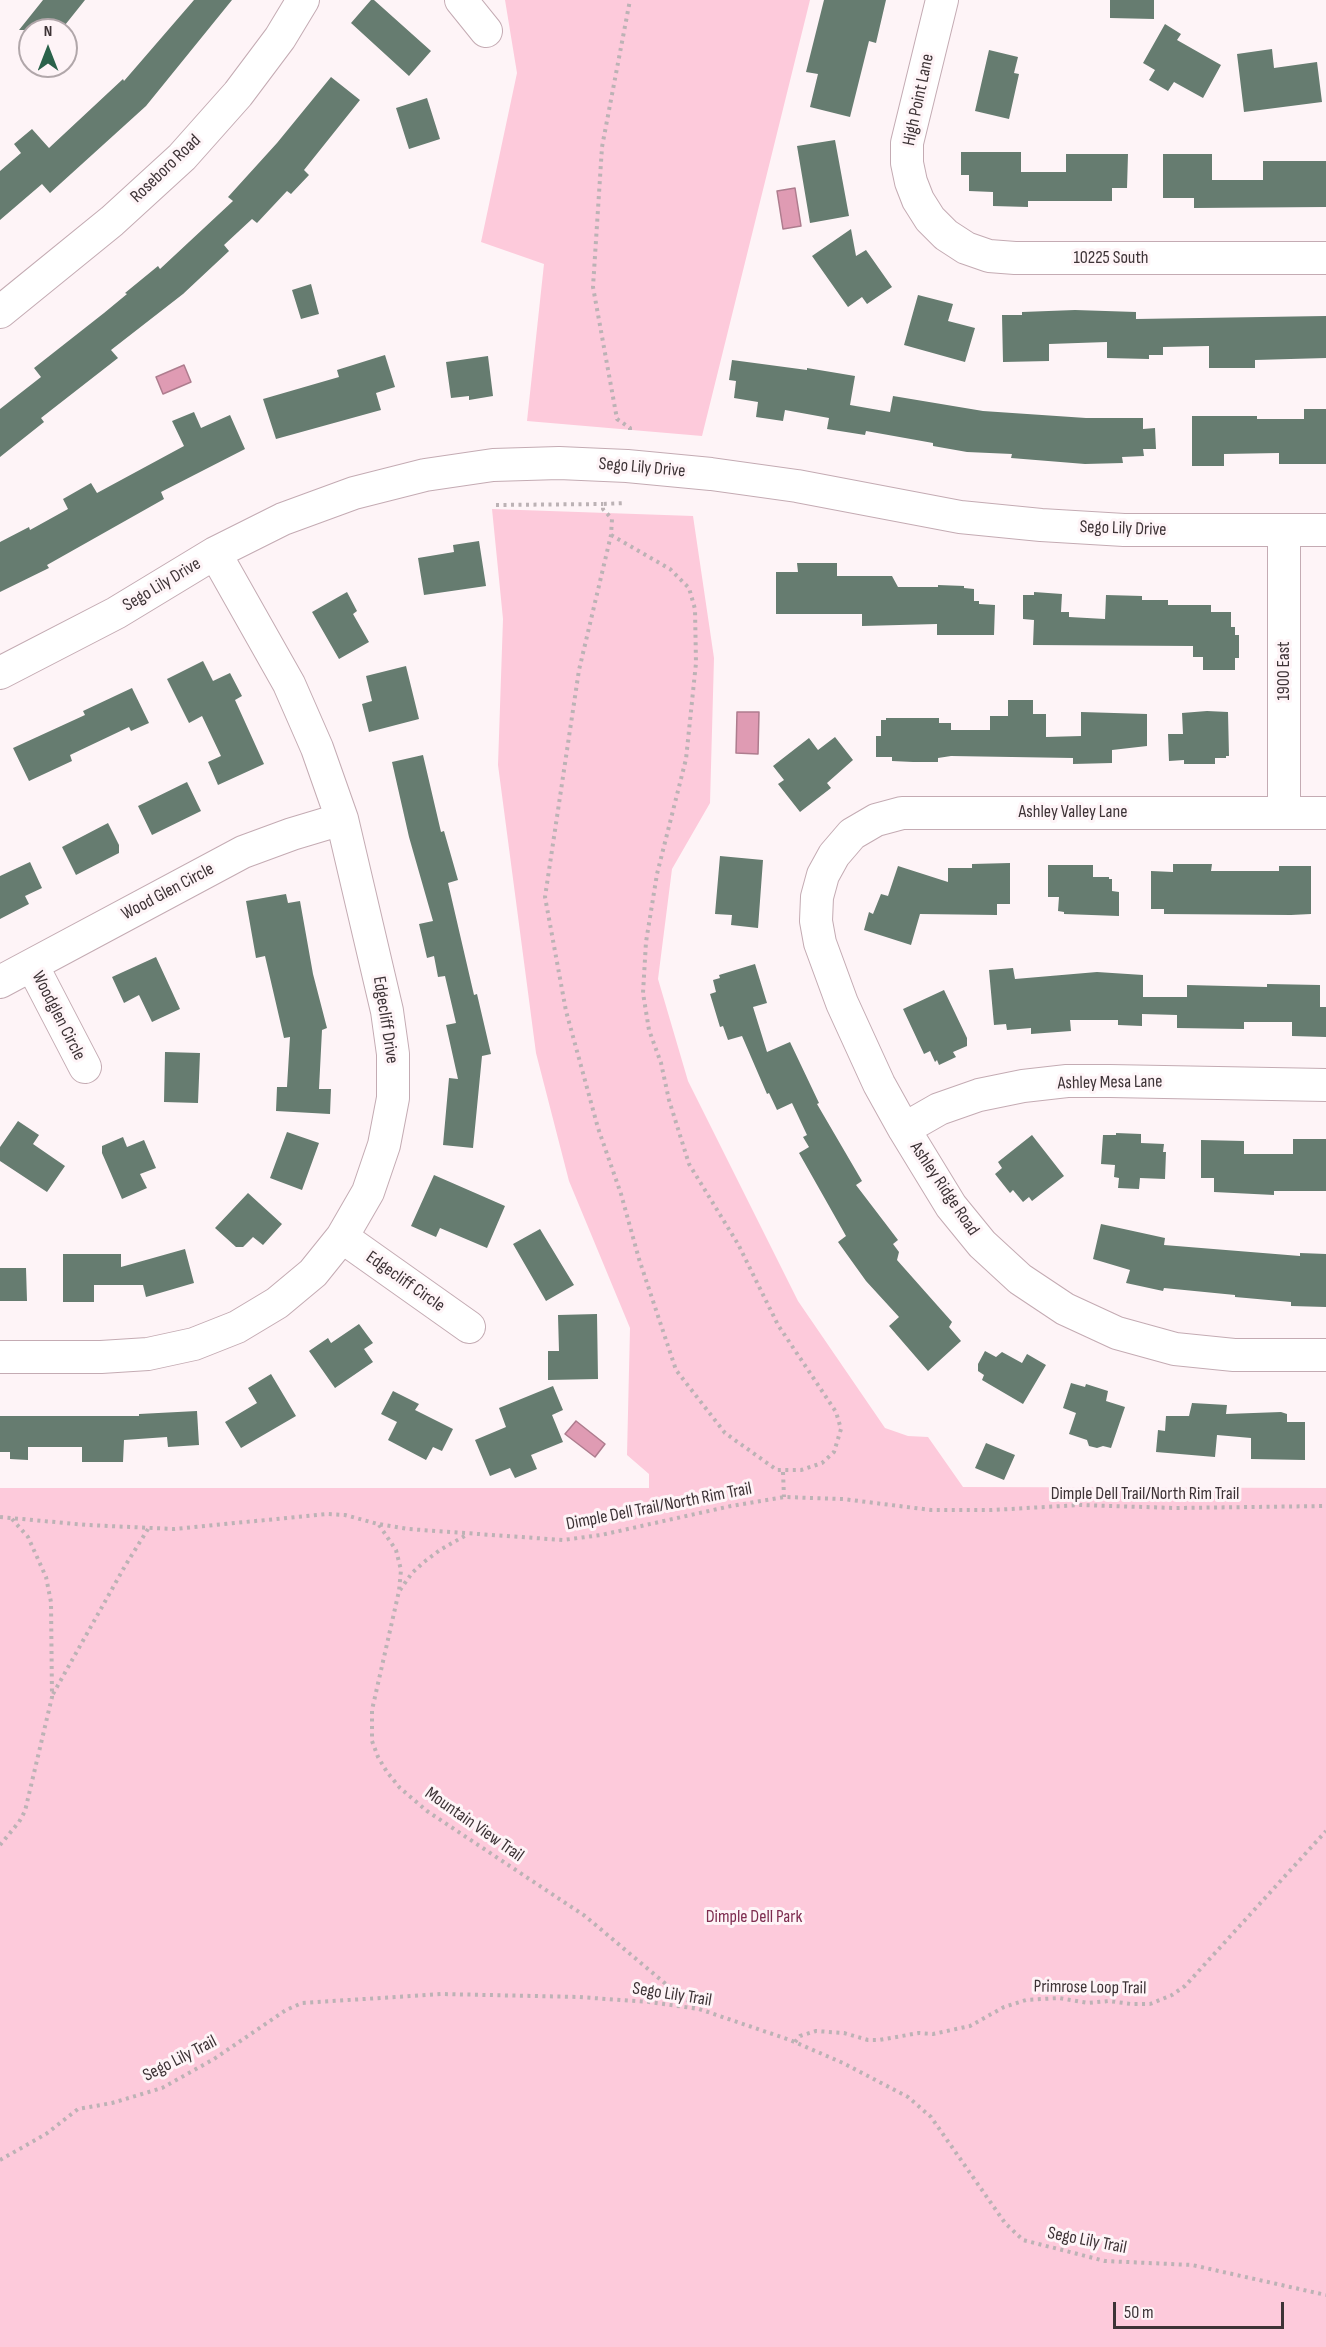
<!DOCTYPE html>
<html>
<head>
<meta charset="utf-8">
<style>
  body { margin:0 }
  #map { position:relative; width:1326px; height:2347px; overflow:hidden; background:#fef4f7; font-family:"Sofia Sans Condensed",sans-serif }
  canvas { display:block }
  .north { position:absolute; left:18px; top:18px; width:60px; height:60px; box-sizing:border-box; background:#fef4f7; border:2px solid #b1a7aa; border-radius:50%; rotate:0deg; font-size:16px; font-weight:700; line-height:24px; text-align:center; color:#3d3336 }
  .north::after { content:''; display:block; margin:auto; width:21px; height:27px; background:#2a624a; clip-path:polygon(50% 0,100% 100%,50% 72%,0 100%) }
  .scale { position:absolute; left:1113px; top:2302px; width:171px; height:27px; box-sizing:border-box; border:3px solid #3d3336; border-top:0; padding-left:8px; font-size:18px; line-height:21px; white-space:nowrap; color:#3d3336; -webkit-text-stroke:4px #fef4f7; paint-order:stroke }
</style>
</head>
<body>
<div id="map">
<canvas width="1326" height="2347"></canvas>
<div class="north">N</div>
<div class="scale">50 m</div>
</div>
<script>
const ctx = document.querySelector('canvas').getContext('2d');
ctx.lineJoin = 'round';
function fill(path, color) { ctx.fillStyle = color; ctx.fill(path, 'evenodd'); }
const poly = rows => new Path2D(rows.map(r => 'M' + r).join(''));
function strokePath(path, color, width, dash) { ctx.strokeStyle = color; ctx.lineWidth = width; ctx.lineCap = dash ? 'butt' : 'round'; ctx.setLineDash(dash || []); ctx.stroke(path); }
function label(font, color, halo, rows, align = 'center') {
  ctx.font = font + ' "Sofia Sans Condensed",sans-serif'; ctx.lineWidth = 6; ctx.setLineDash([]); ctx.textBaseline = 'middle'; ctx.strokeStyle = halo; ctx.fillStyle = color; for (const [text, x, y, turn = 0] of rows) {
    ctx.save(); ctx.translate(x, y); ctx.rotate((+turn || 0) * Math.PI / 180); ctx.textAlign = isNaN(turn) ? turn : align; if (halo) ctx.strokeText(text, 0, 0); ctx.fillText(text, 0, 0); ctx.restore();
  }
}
fill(poly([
  [505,0,810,0,702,436,527,421,544,264,481,242,517,73],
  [492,509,693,516,714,658,710,803,672,869,658,979,688,1081,798,1301,885,1428,908,1436,928,1437,963,1487,1326,1488,1326,2347,0,2347,0,1488,649,1488,649,1474,627,1455,630,1328,569,1181,536,1053,498,765,503,619]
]), '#fdcadb');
const water = poly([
  [795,188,801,226,783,229,777,191,795,188],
  [184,365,191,382,163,394,156,377,184,365],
  [737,712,759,712,758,754,736,753,737,712],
  [576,1421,605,1444,595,1457,565,1434,576,1421]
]);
fill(water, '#df9bb3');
strokePath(water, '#ae7c8e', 1.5);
fill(poly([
  [43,0,85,0,61,30,19,30],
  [194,0,232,0,146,106,50,193,42,184,0,220,0,171,21,153,14,144,32,129,49,148,123,79,124,81],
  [371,0,374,0,431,51,409,76,351,23],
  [824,0,886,0,876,43,869,41,850,117,810,107,818,74,806,72],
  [1110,0,1154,0,1154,19,1110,18],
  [1165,24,1181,34,1177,40,1221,65,1203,98,1174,82,1168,91,1149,80,1155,70,1143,63],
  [1272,49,1274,68,1317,62,1322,102,1244,112,1237,54],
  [989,50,1018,57,1014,73,1019,74,1009,119,975,111],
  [331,77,360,100,304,170,309,175,291,194,287,191,257,223,252,219,224,245,229,251,183,294,111,350,118,358,41,418,44,422,0,457,0,409,41,377,34,368,104,313,127,294,125,293,158,266,160,269,233,201,228,197,277,143],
  [427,98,440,139,409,149,396,108],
  [835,140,849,216,810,223,797,146],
  [961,152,1021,152,1021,172,1066,172,1066,154,1128,154,1127,188,1112,188,1112,201,1028,201,1028,207,993,206,993,192,969,191,969,175,961,175],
  [1163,154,1212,154,1212,180,1263,180,1263,161,1326,161,1326,207,1194,208,1194,198,1163,198],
  [851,229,856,256,866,250,892,287,867,304,862,297,848,307,812,256],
  [311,284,319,314,301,319,292,290],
  [918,295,953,304,948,321,975,328,965,362,904,345],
  [1075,310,1136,312,1136,319,1326,316,1326,358,1255,360,1255,368,1209,368,1209,346,1163,347,1163,355,1149,355,1149,359,1107,358,1107,342,1049,344,1049,361,1003,362,1002,315,1022,315,1022,312],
  [385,355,395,387,376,393,381,410,276,439,263,399,339,377,337,370],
  [488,356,493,396,469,400,469,396,451,398,446,362],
  [732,360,807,370,807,368,855,376,850,405,890,412,893,396,983,411,1086,418,1143,418,1143,429,1155,428,1156,449,1143,449,1144,456,1122,457,1123,463,1085,464,1011,458,1012,454,967,452,933,446,933,443,866,431,865,435,827,429,829,418,785,410,783,421,756,417,758,402,734,398,736,381,729,380],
  [1304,409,1326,409,1326,464,1279,464,1279,453,1224,454,1224,466,1192,466,1192,416,1257,416,1257,419,1304,419],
  [194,412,201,428,230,415,245,449,161,492,164,499,47,565,49,568,0,592,0,542,29,527,30,530,68,509,63,499,91,483,97,493,184,446,172,421],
  [479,541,486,586,424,595,418,558,454,552,453,545],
  [797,563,837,563,837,576,892,576,898,587,938,587,938,585,964,586,964,588,974,589,974,601,979,601,979,604,995,605,994,635,937,635,937,624,862,626,862,614,776,614,776,572,798,572],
  [347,592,357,611,353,614,369,642,339,659,312,612],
  [1034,592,1062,594,1061,612,1069,612,1069,617,1105,619,1106,595,1142,596,1142,600,1168,600,1168,605,1211,605,1211,612,1231,612,1231,627,1235,627,1235,635,1239,635,1239,658,1235,658,1235,670,1203,670,1203,657,1193,657,1193,646,1033,645,1034,620,1023,619,1023,595,1034,595],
  [203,661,213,681,230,673,242,696,235,700,264,764,218,785,208,762,221,756,202,716,189,723,167,679],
  [406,666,419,719,369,732,362,704,372,701,366,676],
  [132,688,149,723,131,731,129,727,70,755,72,761,29,781,13,748,85,715,83,711],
  [1008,700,1033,700,1033,714,1046,714,1046,737,1081,736,1081,712,1147,714,1147,746,1112,750,1112,763,1073,764,1073,758,951,756,938,758,938,762,913,762,892,761,892,757,876,757,876,736,881,736,881,720,886,720,886,718,939,718,939,723,951,723,951,730,990,730,990,716,1008,716],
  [1207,711,1228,712,1229,756,1226,756,1226,758,1215,758,1215,764,1184,764,1184,760,1169,761,1168,734,1183,734,1182,713],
  [835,737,853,760,827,783,831,788,800,812,778,784,784,780,773,766,809,738,818,750],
  [423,755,441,832,444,831,458,880,448,883,474,995,477,994,491,1054,482,1056,473,1148,443,1145,449,1078,458,1079,446,1025,456,1023,445,976,438,977,434,956,427,958,419,924,433,921,409,837,392,762],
  [187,782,201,811,152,835,138,806],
  [108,823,119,845,119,853,76,875,62,847],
  [720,856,763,860,758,928,731,925,732,915,715,914],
  [30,862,42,888,25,896,29,904,0,919,0,876],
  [1010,863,1010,904,997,904,997,915,920,914,911,945,864,930,869,912,873,914,881,894,888,896,898,866,948,882,948,868,972,868,972,864],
  [1173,864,1212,864,1211,871,1279,871,1279,866,1311,866,1311,914,1291,915,1164,914,1164,909,1151,909,1151,871,1173,872],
  [1048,865,1093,865,1093,877,1109,877,1109,879,1112,879,1112,891,1119,892,1119,916,1064,914,1064,912,1058,911,1059,897,1048,897],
  [286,894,288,903,300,901,313,974,327,1028,322,1030,319,1089,331,1089,330,1114,276,1111,277,1087,287,1087,290,1037,284,1038,265,956,256,958,246,901],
  [156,957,180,1009,152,1022,139,995,124,1003,112,977],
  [755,964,767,1003,753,1007,767,1052,790,1042,819,1103,817,1104,862,1181,856,1185,898,1240,893,1244,899,1252,897,1260,952,1322,949,1327,961,1341,928,1371,889,1326,899,1317,866,1281,838,1242,846,1236,799,1153,809,1147,803,1137,807,1135,792,1103,777,1110,769,1093,767,1094,742,1036,728,1040,723,1026,720,1027,710,994,716,992,713,980,720,978,719,975],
  [1013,968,1015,979,1097,972,1143,975,1143,997,1187,997,1187,985,1267,987,1267,984,1320,985,1320,1007,1326,1007,1326,1037,1292,1036,1292,1022,1244,1022,1244,1029,1177,1028,1177,1015,1142,1014,1142,1026,1118,1025,1118,1020,1070,1020,1071,1031,1031,1034,1031,1028,1007,1030,1006,1024,994,1025,989,970],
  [944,990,967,1038,967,1046,953,1052,956,1057,939,1065,937,1060,935,1062,930,1051,924,1054,903,1009],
  [165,1052,200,1053,198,1103,164,1102],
  [18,1121,39,1135,33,1144,65,1166,47,1192,0,1161,0,1147],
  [287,1132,319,1143,302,1190,270,1178],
  [1116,1133,1141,1134,1141,1143,1164,1144,1163,1152,1166,1152,1165,1179,1140,1178,1139,1189,1118,1188,1119,1178,1114,1177,1115,1165,1101,1164,1103,1135,1116,1135],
  [1032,1135,1064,1176,1032,1201,1029,1197,1023,1202,1013,1190,1010,1193,995,1174,1002,1168,998,1162],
  [123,1137,127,1147,144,1140,156,1168,140,1174,147,1188,122,1199,102,1153,102,1146],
  [1293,1139,1326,1139,1326,1191,1274,1191,1274,1195,1214,1192,1214,1178,1201,1178,1201,1140,1244,1141,1244,1154,1293,1154],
  [434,1175,505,1206,487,1248,440,1228,436,1237,411,1226],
  [248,1193,282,1224,263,1245,253,1237,243,1247,236,1247,215,1228],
  [1101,1224,1165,1238,1164,1245,1300,1256,1300,1253,1326,1254,1326,1307,1291,1306,1291,1302,1235,1297,1235,1295,1164,1288,1163,1291,1126,1283,1130,1270,1093,1259],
  [540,1229,574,1285,546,1301,513,1244],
  [185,1249,194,1283,146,1297,143,1285,94,1285,94,1302,63,1302,63,1254,121,1254,121,1267],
  [0,1268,26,1268,27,1301,0,1301],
  [597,1314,598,1379,548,1380,548,1351,559,1351,558,1315],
  [359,1324,373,1343,364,1349,373,1362,335,1388,309,1351,328,1338,331,1343],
  [985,1351,996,1357,1002,1352,1022,1363,1027,1354,1046,1365,1023,1404,982,1380,984,1375,978,1371,978,1364],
  [271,1374,296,1416,241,1448,225,1422,257,1403,248,1388],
  [1071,1383,1085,1387,1086,1384,1108,1391,1106,1401,1125,1407,1111,1448,1103,1446,1097,1448,1089,1446,1087,1440,1069,1434,1076,1413,1063,1408],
  [553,1386,563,1410,552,1415,563,1442,531,1455,537,1469,515,1478,510,1468,490,1476,475,1440,506,1427,499,1408],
  [393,1391,419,1404,415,1410,453,1429,442,1451,433,1447,426,1460,388,1440,397,1422,381,1414],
  [1192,1403,1227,1405,1226,1414,1281,1412,1287,1414,1287,1422,1305,1422,1305,1460,1251,1459,1251,1438,1217,1435,1215,1457,1156,1452,1158,1430,1165,1431,1166,1416,1189,1416],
  [197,1411,199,1445,168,1447,167,1437,124,1440,123,1462,82,1462,82,1447,28,1447,28,1460,10,1459,10,1452,0,1452,0,1416,139,1416,139,1414],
  [986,1443,1015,1455,1004,1480,975,1468]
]), '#667c70');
const minor = poly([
  [461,0,486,31],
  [942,0,907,143,907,163,911,182,918,200,930,219,946,235,966,248,989,256,1015,258,1326,258],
  [0,312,112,221,182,157,238,94,280,38,303,0],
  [0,673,116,613,215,553,283,519,354,493,425,475,493,465,559,463,627,466,711,474,797,486,960,517,1041,525,1124,530,1326,530],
  [1284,812,1284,530],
  [1326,813,902,813,876,820,852,834,834,855,823,875,817,897,816,921,820,943,842,1003,879,1084,904,1129,951,1206,982,1244,1020,1279,1065,1309,1117,1333,1175,1349,1234,1355,1326,1355],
  [32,965,85,1067],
  [0,982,243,852,292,834,342,819],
  [904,1129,939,1109,979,1095,1023,1086,1067,1081,1110,1081,1326,1085],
  [342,1237,469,1327],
  [0,1357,101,1357,148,1354,194,1344,237,1327,277,1303,313,1273,342,1237,368,1192,384,1145,393,1098,393,1054,387,1011,342,819,317,748,289,684,215,553]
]);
strokePath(minor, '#c4abb3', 34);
strokePath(poly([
  [630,430,630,428,617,419,593,287,602,147,630,0],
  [496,505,603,504],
  [611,535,670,569,689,588,695,609,696,663,686,759,657,874,646,942,643,993,649,1030,661,1063,669,1100,689,1164,738,1244,778,1325,836,1412,841,1429,834,1452,822,1463,801,1470,777,1470,725,1433,676,1370,639,1259,621,1194,598,1128,566,1011,545,897,579,670,611,535,612,519,603,509,603,504,625,503],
  [783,1472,784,1497],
  [0,1517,87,1525,174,1529,327,1514,345,1515,378,1524,408,1529,563,1540,601,1535,731,1506,784,1497,843,1499,931,1510,992,1510,1080,1505,1175,1508,1326,1506],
  [379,1525,396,1550,401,1570,399,1591,372,1710,372,1741,378,1757,387,1772,400,1788,427,1811,585,1916,673,1990,696,2007],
  [400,1590,412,1573,424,1562,440,1550,468,1534],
  [53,1694,125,1566,148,1529],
  [0,1845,19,1822,25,1811,52,1697,51,1602,46,1577,28,1537,12,1519],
  [795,2042,800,2036,816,2031,844,2033,868,2040,879,2040,919,2033,933,2034,970,2026,1004,2007,1026,2000,1059,1998,1088,2003,1109,2001,1131,2004,1150,2004,1172,1995,1185,1986,1326,1831],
  [0,2160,46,2134,78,2109,112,2103,162,2088,214,2059,286,2010,302,2003,442,1994,579,1997,649,2002,699,2009,790,2040,843,2063,908,2097,931,2117,1005,2223,1023,2240,1105,2261,1192,2265,1326,2295]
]), '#bcb2b5', 4, [3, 4.5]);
strokePath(minor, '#fff', 32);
label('18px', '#3d3336', '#fef4f7', [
  ["High Point Lane",919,100,-78],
  ["Roseboro Road",166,169,-44],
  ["10225 South",1111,258],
  ["Sego Lily Drive",642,468,5],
  ["Sego Lily Drive",1123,529,2],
  ["Sego Lily Drive",162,585,-31],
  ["1900 East",1284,671,-90],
  ["Ashley Valley Lane",1073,812],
  ["Wood Glen Circle",168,892,-28],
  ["Woodglen Circle",58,1016,63],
  ["Edgecliff Drive",385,1020,81],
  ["Ashley Mesa Lane",1110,1083,-1],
  ["Ashley Ridge Road",944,1189,56],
  ["Edgecliff Circle",405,1282,35],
  ["Dimple Dell Trail/North Rim Trail",1145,1494],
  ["Dimple Dell Trail/North Rim Trail",659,1507,-11],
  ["Mountain View Trail",474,1825,35],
  ["Primrose Loop Trail",1090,1988,1],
  ["Sego Lily Trail",672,1995,9],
  ["Sego Lily Trail",180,2059,-27],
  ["Sego Lily Trail",1087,2241,11]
]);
label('18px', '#7d2c4f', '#fef4f7', [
  ["Dimple Dell Park",754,1917]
]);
</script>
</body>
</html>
